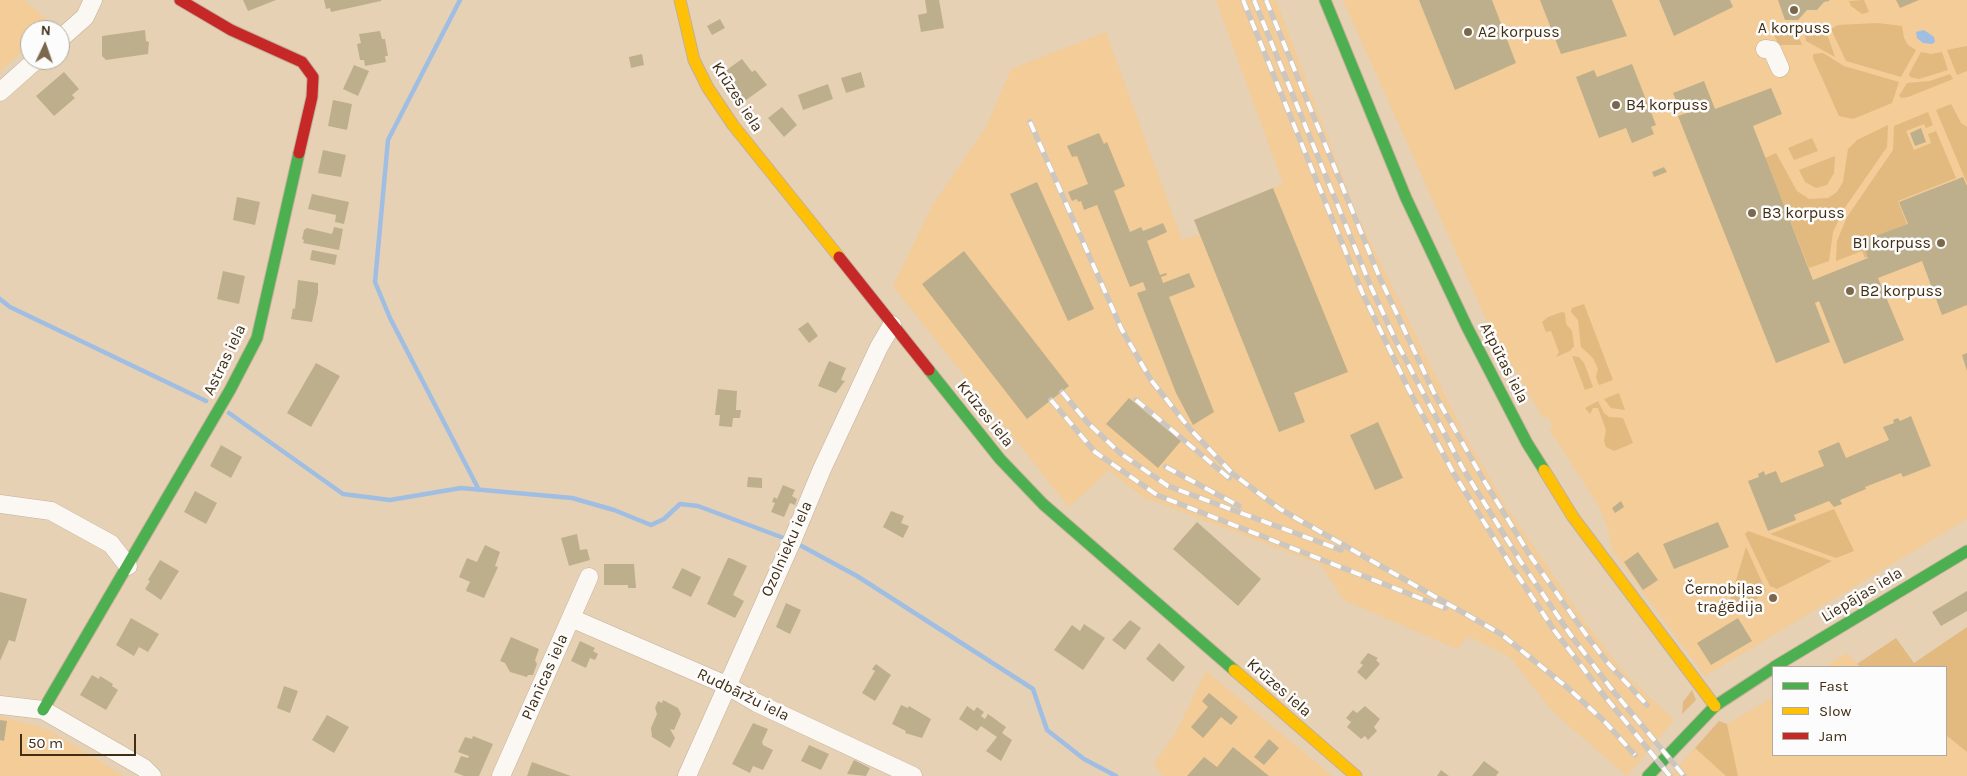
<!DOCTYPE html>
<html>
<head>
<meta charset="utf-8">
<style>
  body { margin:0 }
  #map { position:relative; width:1967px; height:776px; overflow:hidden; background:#e6d1b5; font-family:Karla,sans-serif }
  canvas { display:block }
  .legend { position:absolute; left:1772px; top:666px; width:175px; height:90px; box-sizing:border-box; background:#fcfcfc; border:1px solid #b1aa9f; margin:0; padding:6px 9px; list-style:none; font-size:15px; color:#412e13 }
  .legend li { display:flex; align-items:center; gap:10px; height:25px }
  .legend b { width:25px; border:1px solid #b1aa9f }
  .north { position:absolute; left:20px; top:20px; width:50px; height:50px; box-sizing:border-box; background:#fcfcfc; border:1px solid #b1aa9f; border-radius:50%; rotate:3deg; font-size:14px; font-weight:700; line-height:20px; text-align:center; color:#412e13 }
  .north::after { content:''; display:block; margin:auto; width:18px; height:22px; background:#7b674c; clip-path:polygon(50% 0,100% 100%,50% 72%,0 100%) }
  .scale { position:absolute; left:20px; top:734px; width:116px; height:22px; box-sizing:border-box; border:2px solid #412e13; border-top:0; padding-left:6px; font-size:15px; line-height:18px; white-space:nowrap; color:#412e13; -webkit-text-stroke:4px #fcfcfc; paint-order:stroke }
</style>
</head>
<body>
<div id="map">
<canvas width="1967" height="776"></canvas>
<ul class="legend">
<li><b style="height:6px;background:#4caf50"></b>Fast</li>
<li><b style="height:6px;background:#ffc107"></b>Slow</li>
<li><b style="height:6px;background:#c62828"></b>Jam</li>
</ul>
<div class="north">N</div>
<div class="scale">50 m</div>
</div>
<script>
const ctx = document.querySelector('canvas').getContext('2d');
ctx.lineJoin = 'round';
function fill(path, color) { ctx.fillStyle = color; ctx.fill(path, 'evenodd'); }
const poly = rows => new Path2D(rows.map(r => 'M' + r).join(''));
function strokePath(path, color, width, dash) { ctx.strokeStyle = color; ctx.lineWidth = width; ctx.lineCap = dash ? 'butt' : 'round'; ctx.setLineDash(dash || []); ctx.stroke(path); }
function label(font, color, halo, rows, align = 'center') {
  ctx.font = font + ' Karla,sans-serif'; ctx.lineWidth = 5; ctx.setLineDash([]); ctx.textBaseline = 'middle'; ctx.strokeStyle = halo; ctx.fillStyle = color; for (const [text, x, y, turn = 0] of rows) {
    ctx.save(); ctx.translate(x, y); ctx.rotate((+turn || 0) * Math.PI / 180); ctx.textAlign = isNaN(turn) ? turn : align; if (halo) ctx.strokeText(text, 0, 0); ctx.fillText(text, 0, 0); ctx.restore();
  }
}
fill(poly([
  [0,0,24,0,54,25,48,30,30,30,30,45,0,71],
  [1216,0,1276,0,1356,212,1464,434,1508,509,1588,626,1627,676,1674,720,1627,776,1553,712,1510,657,1468,636,1457,649,1344,600,1321,565,1143,497,1109,470,1069,507,893,286,932,206,986,127,1011,69,1106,32,1182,240,1200,234,1194,220,1283,184],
  [1343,0,1967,0,1967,519,1705,676,1612,550,1608,528,1598,505,1549,429,1553,427,1547,416,1543,418,1490,328],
  [1846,653,1861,667,1824,667,1829,664],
  [1206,671,1332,776,1163,776,1154,764,1175,734],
  [1773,697,1773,755,1946,755,1946,735,1967,752,1967,776,1738,776,1727,724],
  [0,716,48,730,124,776,0,776],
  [1695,748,1726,776,1670,776]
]), '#f3cc97');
fill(poly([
  [1864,0,1869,12,1862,14,1851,6,1849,1],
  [1878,23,1902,26,1904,38,1908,45,1916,50,1901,77,1846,61,1831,29,1838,25],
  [1825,28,1835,57,1806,41,1805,35],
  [1780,30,1798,35,1802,45,1779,45,1774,35],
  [1967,46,1967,71,1957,75,1947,50],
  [1921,52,1931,54,1942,52,1948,70,1919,79,1910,77,1909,74],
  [1823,53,1844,66,1899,82,1892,103,1853,119,1839,116,1813,58,1813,54],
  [1950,74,1953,79,1908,97,1902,98,1899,96,1907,83,1930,81],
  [1951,104,1961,123,1967,127,1967,183,1936,110],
  [1928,112,1933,125,1926,128,1924,124,1906,131,1914,150,1931,143,1928,134,1936,131,1956,178,1898,201,1913,240,1865,258,1862,251,1836,261,1837,241,1847,217,1893,150,1894,126],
  [1888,125,1887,147,1844,209,1833,232,1829,261,1809,268,1765,158,1776,153,1797,191,1809,199,1828,198,1837,192,1843,182,1848,149,1857,140],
  [1812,138,1818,151,1794,160,1788,148],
  [1835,156,1834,173,1827,185,1816,188,1805,182,1799,170],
  [1584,304,1613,380,1599,385,1596,377,1598,369,1593,358,1581,347,1578,320,1571,312,1572,308],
  [1562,312,1565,313,1566,324,1572,331,1574,346,1570,351,1556,357,1559,352,1551,331,1546,332,1542,322,1548,317],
  [1572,356,1579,357,1584,363,1593,387,1585,390],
  [1619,393,1625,410,1611,408,1604,399],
  [1598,401,1604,413,1609,417,1623,418,1633,443,1614,451,1606,447,1604,441,1606,430,1598,408,1593,408,1590,414,1585,408],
  [1834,509,1854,551,1836,558,1770,534],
  [1748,531,1832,561,1777,589,1770,586,1745,534],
  [1746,547,1766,591,1762,596,1730,612,1728,607],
  [1967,627,1967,752,1946,735,1946,667,1861,667,1857,664,1896,638,1914,663],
  [1692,690,1696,700,1682,714,1683,702],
  [1719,721,1727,724,1738,776,1726,776,1695,748]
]), '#e2b97f');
fill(poly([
  [1924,30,1934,37,1935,42,1932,44,1923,43,1917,38,1916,32]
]), '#a0bee2');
strokePath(poly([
  [460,0,388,140,375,282,390,318,479,490],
  [0,299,10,307,206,401],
  [229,413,343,494,390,500,461,488,572,498,614,510,651,525,664,519,680,504,698,506,789,540],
  [796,543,857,576,1033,689,1047,730,1084,759,1116,776]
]), '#a0bee2', 4.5);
fill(poly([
  [243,0,276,0,248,11],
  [324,0,381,0,381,1,331,12,330,8,326,9],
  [925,0,939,0,944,28,921,32,918,15,927,13],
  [1419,0,1492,0,1516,63,1455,90],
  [1540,0,1612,0,1627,36,1561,54],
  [1659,0,1730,0,1733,7,1674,36],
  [1778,0,1829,0,1829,1,1824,2,1817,10,1807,10,1798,20,1785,20],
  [1896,0,1919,0,1900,8],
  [720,19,725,28,712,35,707,26],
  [145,30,146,41,149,42,148,54,106,60,102,56,102,36],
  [380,31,382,39,385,39,388,56,385,56,386,62,365,66,364,60,360,60,357,44,361,43,359,34],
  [642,54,644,65,631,68,629,57],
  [742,59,752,72,755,70,767,85,742,103,721,74],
  [1632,64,1656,125,1651,127,1654,134,1632,143,1626,128,1599,138,1576,77,1594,70,1597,77],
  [354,65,369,71,358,96,343,89],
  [64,72,79,89,72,95,75,98,54,116,36,96],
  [861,72,865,87,846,93,841,78],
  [1704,81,1715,109,1771,88,1782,114,1753,126,1813,280,1868,258,1862,241,1908,224,1899,202,1963,177,1967,186,1967,305,1942,315,1922,261,1878,278,1904,340,1844,364,1819,301,1815,303,1830,342,1776,363,1678,116,1692,111,1690,106,1680,110,1673,93],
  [828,84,833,99,803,110,798,95],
  [333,100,352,104,347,130,328,126],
  [782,107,797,125,784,137,768,118],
  [1921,128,1926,142,1915,146,1910,133],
  [1099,133,1104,144,1107,142,1125,186,1114,191,1130,232,1141,227,1143,231,1163,223,1167,232,1147,241,1160,275,1166,273,1167,275,1161,277,1163,283,1189,273,1195,287,1169,297,1214,412,1193,425,1176,393,1137,293,1146,290,1143,282,1130,287,1097,205,1084,210,1081,201,1078,202,1077,199,1072,201,1068,192,1088,184,1077,156,1072,157,1067,146],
  [323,150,346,155,341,177,318,173],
  [1664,167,1667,172,1654,177,1652,172],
  [1037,182,1094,309,1068,321,1010,194],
  [1273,188,1348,372,1294,393,1305,422,1279,432,1194,220],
  [312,194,349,202,344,224,335,222,336,215,308,209],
  [237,197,260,202,255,225,233,220],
  [334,227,343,229,339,250,303,243,304,240,302,239,304,230,307,228,332,234],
  [312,250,337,255,335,265,310,260],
  [964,251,1069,386,1027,419,922,284],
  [223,271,245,276,239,304,217,299],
  [298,280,318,283,318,293,312,322,291,319,293,308,295,309],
  [808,322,818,336,809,343,798,329],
  [1967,353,1967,371,1962,355],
  [829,361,846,368,841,380,845,381,836,393,818,386],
  [316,363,340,376,311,427,287,413],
  [718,389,737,391,736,410,741,410,740,418,733,418,732,427,719,426,720,415,715,415],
  [1129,398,1181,441,1158,468,1106,424],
  [1911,416,1931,466,1903,477,1901,473,1865,487,1866,489,1840,500,1842,504,1834,507,1829,501,1794,515,1796,520,1768,531,1748,481,1759,477,1758,474,1764,471,1765,475,1776,471,1781,483,1824,466,1818,451,1839,442,1846,458,1889,440,1883,427,1894,423,1893,420,1898,418,1900,421],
  [1378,422,1403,478,1375,490,1350,435],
  [221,445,242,457,231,478,210,466],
  [748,477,762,478,762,488,747,487],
  [783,485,795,490,792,496,797,499,795,505,790,503,784,517,771,512,775,503,772,502,774,497,777,499],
  [195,491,217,503,206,524,184,512],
  [1621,501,1624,507,1615,513,1612,508],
  [891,511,904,516,901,523,909,526,903,538,883,527],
  [1197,522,1261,579,1238,606,1173,549],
  [1718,522,1729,547,1674,569,1663,544],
  [577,534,580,550,587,549,590,560,569,566,561,538],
  [485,545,500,552,495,566,498,567,484,598,466,591,470,582,459,577,467,558,477,562],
  [1638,552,1658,580,1643,590,1624,562],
  [728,558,730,558,747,566,733,595,744,601,735,618,707,604],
  [160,560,179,571,161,600,145,589,150,581,148,580],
  [604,564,634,564,636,588,628,588,628,585,604,585],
  [682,568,701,577,691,597,672,588],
  [1967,591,1967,611,1941,626,1932,612],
  [0,592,27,599,15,642,9,640,0,661],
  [786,603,801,610,790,634,776,627],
  [131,618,159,634,148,652,139,647,134,656,116,645],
  [1738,618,1752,641,1711,665,1697,643],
  [1130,620,1141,628,1125,650,1112,640],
  [1084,624,1105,638,1083,670,1054,650,1072,625,1080,631],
  [511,637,539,649,535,660,537,664,533,675,528,675,527,677,510,672,505,663,500,661],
  [580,641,595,648,593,651,598,654,595,660,590,658,586,668,571,661],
  [1159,643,1185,667,1173,682,1146,659],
  [1368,653,1378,658,1376,660,1380,664,1366,680,1357,672,1363,665,1360,663],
  [876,664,891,675,875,701,862,693,875,671,872,669],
  [92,675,99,679,100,676,113,684,112,686,118,690,106,710,80,695],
  [284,686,298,691,290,713,277,708],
  [1209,693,1238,717,1231,725,1221,717,1203,738,1191,727,1208,707,1202,701],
  [663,700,678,708,681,714,674,730,670,729,675,738,670,748,652,737,651,728,657,714,655,708,658,701,662,703],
  [901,705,908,708,909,706,931,719,922,738,905,733,906,731,892,724],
  [967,706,974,711,977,707,984,712,981,716,985,719,988,714,1006,727,1002,733,1012,740,1001,761,986,751,997,737,981,726,977,731,959,719],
  [1365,706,1380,719,1374,727,1377,731,1368,740,1365,736,1361,739,1347,727,1351,722,1346,718,1353,710,1357,713],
  [327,715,349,727,334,753,312,740],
  [0,720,7,721,4,741,0,740],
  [753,723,768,729,762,742,763,745,773,750,763,770,753,766,750,773,732,764],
  [473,736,493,744,479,776,464,776,454,772,461,756,468,758,469,756,458,752,465,737,472,739],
  [1269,739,1279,748,1264,765,1254,757],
  [809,745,829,754,821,770,801,761],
  [1233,747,1269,776,1187,776,1204,757,1217,767],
  [854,760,870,768,866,776,847,774],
  [1484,761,1499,772,1496,776,1472,776],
  [532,762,571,776,527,776],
  [1441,770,1449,776,1437,776]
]), '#beaf8c');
const street = poly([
  [60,39,85,17,93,0],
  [1765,49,1772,50,1780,68],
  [0,92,36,60],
  [0,504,51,511,111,544,128,566],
  [571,618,726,685,757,703,913,776],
  [0,705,43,710,144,768,152,776],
  [501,776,589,577],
  [687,776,792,541,822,469,879,347,892,325]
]);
const fast = poly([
  [1325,0,1406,198,1467,327,1527,443,1544,470],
  [929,370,1000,459,1043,504,1234,670],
  [1774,667,1967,551],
  [43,710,230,390,257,338,299,153],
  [1648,776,1715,706,1773,668]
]);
const slow = poly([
  [680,0,694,60,708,88,733,125,839,257],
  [1544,470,1573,517,1715,706],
  [1234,670,1356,776]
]);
const jam = poly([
  [180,0,231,30,302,62,313,77,312,97,299,153],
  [839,257,929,370]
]);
strokePath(street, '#c3b097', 19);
strokePath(fast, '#c3b097', 13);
strokePath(slow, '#c3b097', 13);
strokePath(jam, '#c3b097', 13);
strokePath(street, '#fbf8f4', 18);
strokePath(fast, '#4caf50', 11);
strokePath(slow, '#ffc107', 11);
strokePath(jam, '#c62828', 11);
const rail = poly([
  [1243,0,1362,292,1408,388,1454,474,1512,567,1554,630,1602,693,1670,776],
  [1254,0,1371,287,1396,341,1462,467,1521,562,1570,634,1610,687,1684,776],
  [1266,0,1379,276,1434,393,1483,479,1531,557,1587,636,1607,662,1647,705],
  [1030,122,1122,330,1151,380,1190,429,1233,474,1280,509,1501,634,1568,688,1605,722,1635,755],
  [1062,392,1088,423,1120,453,1168,486,1341,550],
  [1051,400,1095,452,1157,495,1445,608],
  [1136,400,1229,478],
  [1166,467,1239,506]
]);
strokePath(rail, '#ccc6be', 5.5);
strokePath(rail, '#fcfcfc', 4, [11]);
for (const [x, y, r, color] of [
  [1794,10,5,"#7b674c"],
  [1468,32,5,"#7b674c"],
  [1616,105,5,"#7b674c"],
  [1752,213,5,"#7b674c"],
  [1941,243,5,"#7b674c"],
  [1850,291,5,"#7b674c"],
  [1773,598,5,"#7b674c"]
]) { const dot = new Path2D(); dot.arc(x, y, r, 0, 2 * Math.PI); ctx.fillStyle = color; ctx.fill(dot); strokePath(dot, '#fcfcfc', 2); }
label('16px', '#412e13', '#fcfcfc', [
  ["A korpuss",1794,28,"center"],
  ["A2 korpuss",1478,32],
  ["B4 korpuss",1626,105],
  ["B3 korpuss",1762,213],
  ["B1 korpuss",1931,243,"right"],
  ["B2 korpuss",1860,291],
  ["Černobiļas",1763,589,"right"],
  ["traģēdija",1763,607,"right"]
], 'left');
label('16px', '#412e13', '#fcfcfc', [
  ["Krūzes iela",737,97,57],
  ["Astras iela",225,360,-64],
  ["Atpūtas iela",1504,363,63],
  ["Krūzes iela",985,414,51],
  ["Ozolnieku iela",787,549,-66],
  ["Liepājas iela",1862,595,-31],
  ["Planīcas iela",545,677,-66],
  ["Krūzes iela",1279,688,41],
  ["Rudbāržu iela",743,695,26]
]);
</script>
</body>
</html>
